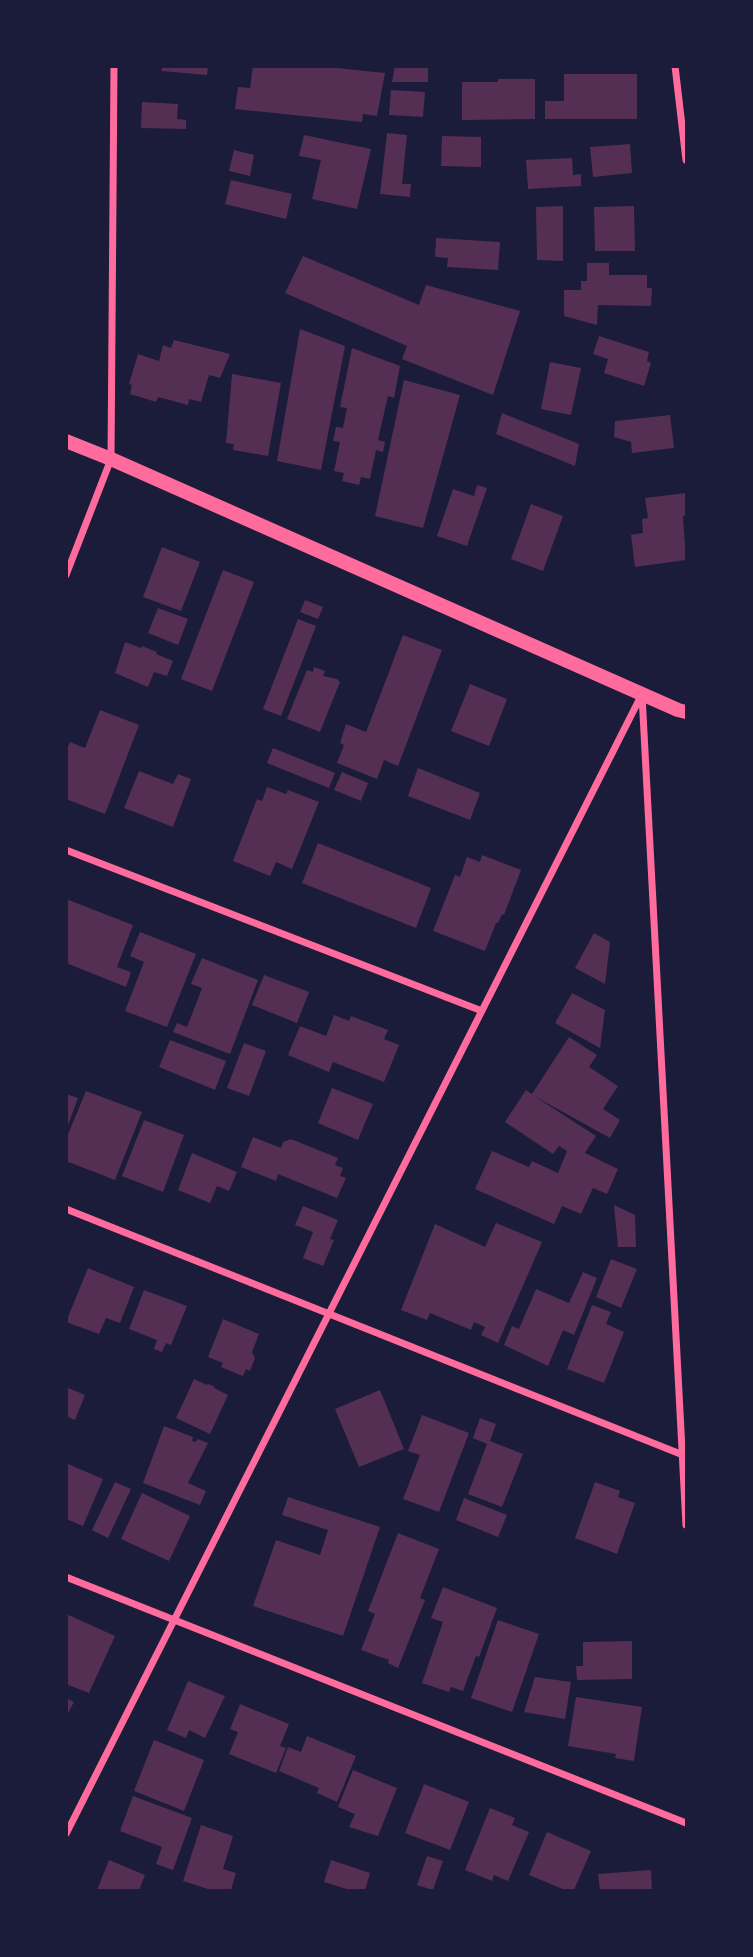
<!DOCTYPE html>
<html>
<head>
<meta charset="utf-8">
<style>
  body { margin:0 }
  #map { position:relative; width:753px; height:1957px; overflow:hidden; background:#1b1b3a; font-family:Karla,sans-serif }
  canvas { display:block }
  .frame { position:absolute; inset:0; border:68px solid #1b1b3a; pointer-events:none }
</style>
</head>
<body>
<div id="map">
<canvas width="753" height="1957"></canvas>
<div class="frame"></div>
</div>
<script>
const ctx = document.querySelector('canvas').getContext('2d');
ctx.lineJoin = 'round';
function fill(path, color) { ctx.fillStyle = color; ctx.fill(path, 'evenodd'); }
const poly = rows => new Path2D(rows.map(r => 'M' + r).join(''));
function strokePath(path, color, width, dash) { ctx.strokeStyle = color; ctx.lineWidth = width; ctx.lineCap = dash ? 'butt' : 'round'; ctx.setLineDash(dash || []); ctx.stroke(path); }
fill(poly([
  [162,66,208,66,207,75,162,71],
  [253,66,317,66,385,73,377,116,363,114,362,122,235,109,238,87,250,88],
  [395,66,428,66,428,82,392,82],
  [564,74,637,74,637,119,545,119,545,101,564,101],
  [498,79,535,79,535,119,462,120,462,82,498,82],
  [391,90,425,92,423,117,389,115],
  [142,102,178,104,177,119,186,120,186,129,141,128],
  [387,133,407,135,402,184,411,184,410,197,380,194],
  [304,135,371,149,357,209,312,199,321,160,299,156],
  [442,136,481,137,481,167,441,166],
  [630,144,632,173,593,177,590,147],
  [234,150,254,155,250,176,229,171],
  [572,158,573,175,581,174,581,186,528,189,526,160],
  [231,180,292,194,286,219,225,204],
  [563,206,563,261,537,260,536,207],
  [634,206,635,251,595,251,594,207],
  [436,238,500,242,498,270,447,267,448,258,435,257],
  [303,256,419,305,426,285,520,311,493,395,402,359,407,346,285,293],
  [587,263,609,263,609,275,647,275,647,288,652,288,651,306,598,305,597,325,564,316,564,290,581,290,581,281,587,281],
  [300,329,345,346,321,470,277,461],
  [599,336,649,352,647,361,651,363,644,386,604,373,608,359,593,354],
  [174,340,230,354,220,378,209,375,201,402,189,399,188,405,158,397,156,402,130,394,132,385,129,384,138,354,159,361,163,345,171,348],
  [352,348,400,366,394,398,388,396,378,440,385,442,383,452,376,450,370,479,361,477,359,485,342,481,344,473,334,471,340,442,333,441,336,427,343,428,347,408,340,407],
  [550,362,581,368,571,415,541,409],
  [232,374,281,383,268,456,233,450,234,444,226,443],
  [404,380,460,395,423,528,375,516],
  [502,413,579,444,575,466,496,434],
  [670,415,674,448,632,453,631,442,614,437,615,421],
  [477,485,487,488,467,546,437,536,453,489,474,496],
  [686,493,686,515,683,516,686,560,635,567,631,535,643,533,642,519,648,518,645,498],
  [531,504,563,516,543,571,511,559],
  [162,547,200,562,181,611,143,597],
  [223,570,254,582,212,691,181,679],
  [305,600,323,607,318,619,300,612],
  [158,608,188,619,178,645,148,633],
  [298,619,316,626,281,716,263,709],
  [403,635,442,650,398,766,384,760,377,779,337,763,344,745,340,743,346,724,366,732],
  [125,642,141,648,142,646,157,652,156,654,173,661,167,676,154,672,148,687,115,673],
  [314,667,325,671,323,676,337,679,340,682,320,732,287,719,307,670,313,672],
  [470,684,507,699,489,746,451,731],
  [100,710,139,725,105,814,66,799,68,775,66,774,66,751,70,742,85,748],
  [273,748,335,773,329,788,267,763],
  [418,768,480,793,470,820,408,796],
  [139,771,173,784,178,774,191,779,173,827,124,808],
  [342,772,368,783,361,801,334,790],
  [267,787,286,794,288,790,319,802,292,869,276,862,270,876,233,861,257,799,262,801],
  [318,843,431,888,416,928,302,883],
  [482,855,521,870,504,915,502,914,498,923,496,923,485,951,433,931,455,875,460,877,467,857,480,862],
  [66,899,133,925,117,967,131,972,126,987,66,963],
  [140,932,196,954,167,1027,125,1011,144,962,130,956],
  [594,933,610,942,605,984,575,968],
  [202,958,258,980,230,1054,173,1032,177,1023,187,1027,202,988,191,984],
  [264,975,309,992,297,1023,252,1005],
  [572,993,605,1010,600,1048,555,1023],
  [334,1015,349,1021,351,1016,388,1030,384,1039,399,1045,384,1082,333,1062,329,1072,288,1055,300,1026,326,1036],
  [569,1037,597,1055,589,1067,618,1086,603,1109,620,1120,610,1138,534,1096,596,1136,585,1153,618,1169,607,1194,593,1188,581,1214,562,1206,554,1224,475,1189,492,1151,529,1167,532,1161,558,1173,567,1151,559,1146,553,1154,505,1122,526,1090,532,1094],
  [170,1040,226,1061,215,1090,159,1067],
  [244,1043,266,1051,249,1096,227,1088],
  [332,1088,373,1104,358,1140,318,1123],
  [86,1091,142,1112,115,1180,66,1161,66,1139],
  [66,1094,78,1098,67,1128,66,1128],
  [144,1120,184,1135,163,1192,122,1176],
  [253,1137,281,1148,283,1142,291,1139,338,1158,335,1165,343,1168,340,1176,346,1178,337,1198,278,1174,276,1181,241,1167],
  [192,1153,237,1172,229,1191,217,1186,210,1203,178,1190],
  [614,1205,635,1215,636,1247,618,1247],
  [303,1206,338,1220,330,1239,334,1240,323,1266,303,1258,313,1232,295,1225],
  [496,1223,542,1242,498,1343,481,1335,485,1327,474,1322,471,1330,430,1313,427,1320,401,1310,435,1224,485,1247],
  [611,1259,637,1269,621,1308,596,1297],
  [88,1268,134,1287,120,1323,106,1318,99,1334,66,1322],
  [583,1272,597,1278,574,1335,563,1330,548,1366,504,1345,512,1326,519,1329,536,1289,569,1303],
  [144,1290,187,1306,171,1345,166,1343,162,1352,154,1349,157,1340,129,1329],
  [592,1305,611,1312,606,1324,624,1332,604,1383,567,1369],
  [223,1319,259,1334,252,1352,255,1358,250,1371,246,1369,243,1376,221,1367,223,1363,208,1357],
  [194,1379,207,1385,208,1384,215,1387,214,1388,228,1395,210,1434,176,1418],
  [66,1387,85,1395,75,1420,66,1416],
  [380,1390,404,1449,359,1467,335,1409],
  [422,1415,469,1433,439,1512,403,1499,420,1455,408,1451],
  [480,1418,496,1424,490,1441,523,1454,502,1507,468,1494,487,1444,473,1438],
  [164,1426,193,1437,192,1441,196,1442,197,1439,208,1443,188,1483,206,1491,200,1505,143,1483],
  [68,1464,103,1479,83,1526,66,1519],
  [115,1482,131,1489,108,1538,92,1530],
  [595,1482,620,1491,618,1497,635,1503,617,1554,575,1538],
  [142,1493,190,1516,169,1561,121,1539],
  [288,1497,380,1527,343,1636,253,1606,276,1540,320,1555,328,1530,282,1515],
  [464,1498,507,1515,498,1537,456,1520],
  [398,1533,439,1549,420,1598,425,1600,398,1668,388,1663,389,1660,361,1650,375,1614,368,1611],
  [443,1587,497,1608,479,1657,476,1656,463,1691,451,1687,449,1692,422,1683,443,1622,431,1618],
  [66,1614,115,1636,89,1693,66,1684],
  [498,1620,539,1634,512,1712,471,1698],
  [632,1641,632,1679,577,1680,576,1666,583,1666,583,1642],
  [535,1677,571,1682,565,1719,524,1712],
  [188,1681,225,1696,205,1738,189,1730,186,1738,167,1730],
  [576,1697,642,1707,634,1761,615,1758,616,1754,568,1746],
  [66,1698,74,1702,66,1717],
  [240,1704,289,1724,280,1746,286,1748,276,1773,229,1754,238,1732,230,1729],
  [307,1736,356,1756,337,1802,317,1793,319,1788,279,1771,288,1747,301,1752],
  [154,1740,204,1760,184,1811,134,1791],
  [353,1770,397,1788,378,1836,349,1827,355,1814,338,1807],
  [424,1784,469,1802,450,1850,405,1833],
  [133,1796,192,1818,173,1870,156,1864,162,1847,120,1831],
  [490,1808,515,1818,512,1825,529,1832,508,1881,494,1875,492,1881,465,1870],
  [201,1825,233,1836,223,1869,236,1873,231,1890,211,1890,183,1881],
  [547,1832,591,1851,574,1890,565,1890,529,1875],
  [427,1856,443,1861,433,1890,417,1885],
  [109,1860,145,1875,139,1890,97,1890],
  [331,1860,370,1873,365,1890,350,1890,324,1882],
  [651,1870,652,1890,600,1890,598,1874]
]), '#542f53');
strokePath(poly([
  [675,66,686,160],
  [66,575,111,459,114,66],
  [642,695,686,1525],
  [66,850,482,1011],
  [66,1209,683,1455],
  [66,1577,686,1823],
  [66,1834,642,694]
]), '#ff6b9d', 7);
strokePath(poly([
  [66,441,111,459,678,710,686,712]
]), '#ff6b9d', 14);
</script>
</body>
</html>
